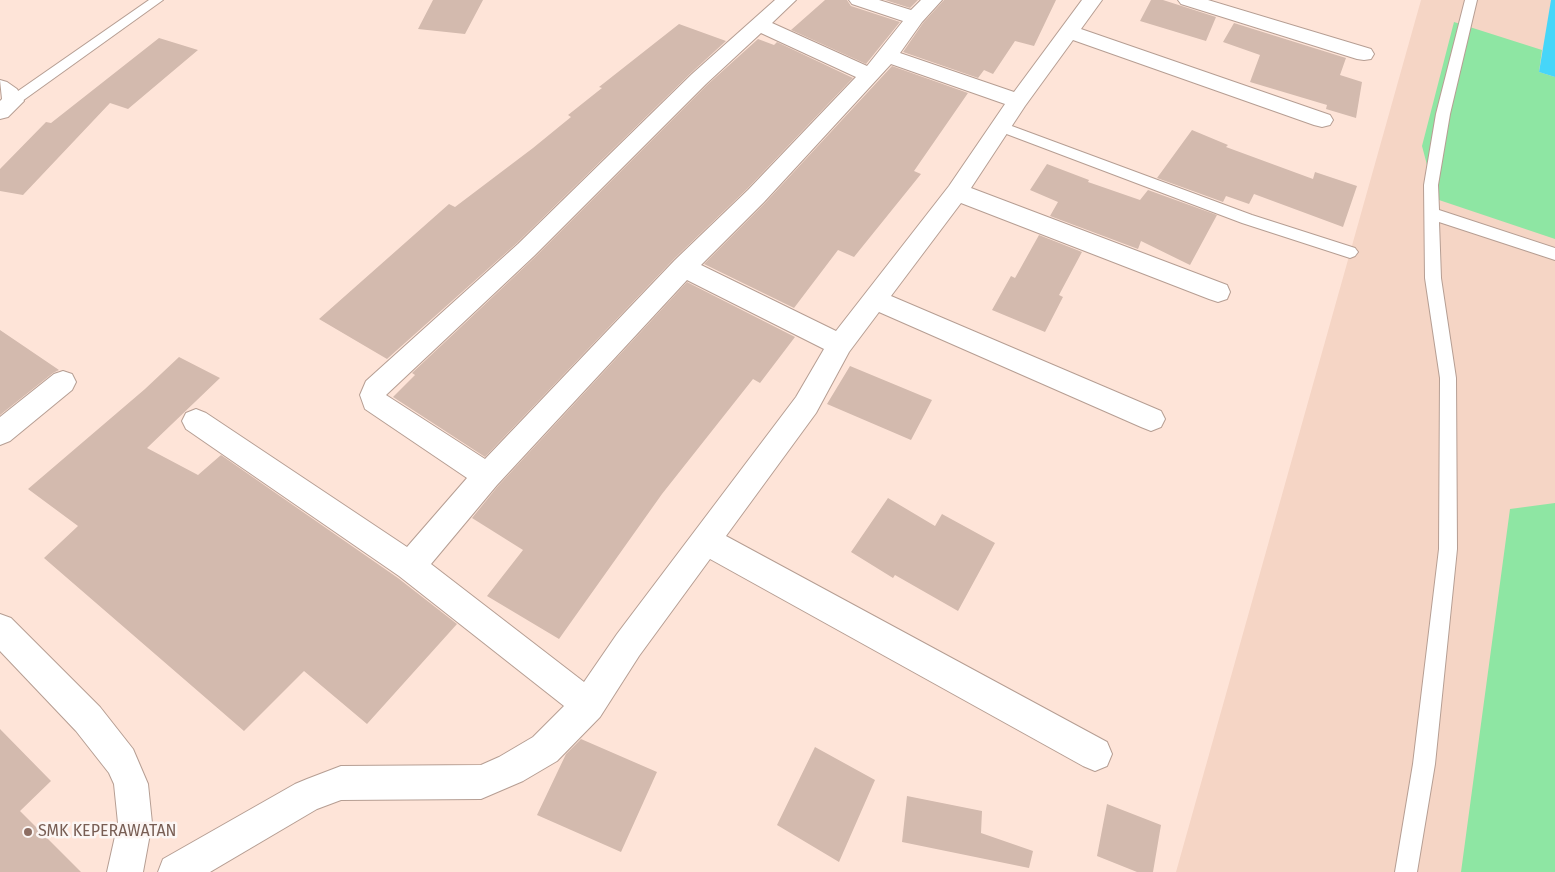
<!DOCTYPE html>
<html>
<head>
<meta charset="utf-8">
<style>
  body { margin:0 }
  canvas { display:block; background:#fee4d8 }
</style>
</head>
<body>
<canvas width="1555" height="872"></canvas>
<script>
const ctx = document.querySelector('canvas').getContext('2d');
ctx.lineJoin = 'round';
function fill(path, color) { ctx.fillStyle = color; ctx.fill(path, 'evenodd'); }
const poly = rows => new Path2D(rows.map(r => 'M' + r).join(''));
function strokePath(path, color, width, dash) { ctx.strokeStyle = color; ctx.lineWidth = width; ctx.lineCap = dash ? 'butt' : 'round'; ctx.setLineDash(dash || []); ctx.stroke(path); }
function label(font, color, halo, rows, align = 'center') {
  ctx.font = font + ' "Fira Sans",sans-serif'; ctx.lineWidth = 5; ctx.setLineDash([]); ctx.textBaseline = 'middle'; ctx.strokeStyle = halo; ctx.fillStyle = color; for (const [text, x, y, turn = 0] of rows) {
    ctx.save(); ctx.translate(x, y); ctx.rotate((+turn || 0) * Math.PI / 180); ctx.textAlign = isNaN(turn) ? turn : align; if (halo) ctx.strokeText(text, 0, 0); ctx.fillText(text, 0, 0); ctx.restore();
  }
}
fill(poly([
  [1421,0,1555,0,1555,872,1176,872]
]), '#f5d5c5');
fill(poly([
  [1454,22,1542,50,1539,72,1555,77,1555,239,1436,199,1422,146],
  [1555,503,1555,872,1461,872,1510,509]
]), '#8ee6a3');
fill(poly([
  [1551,0,1555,0,1555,77,1539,72]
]), '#46d6f9');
fill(poly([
  [433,0,483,0,465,34,418,29],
  [825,0,847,0,851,6,900,22,866,64,791,30],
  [885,0,918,0,910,8],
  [944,0,1056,0,1034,46,1015,41,993,74,984,70,978,78,903,52,923,23],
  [1151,0,1163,0,1216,17,1206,41,1140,21],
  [1234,23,1346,58,1340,75,1362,82,1356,118,1326,109,1327,105,1250,82,1260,55,1223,42],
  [679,24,726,41,691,73,517,243,387,359,319,319,449,204,455,207,533,148,571,117,568,115,602,88,599,87],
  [159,38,198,50,128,109,110,103,23,195,0,191,0,169,46,122,51,123],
  [758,39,774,45,777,42,853,78,747,189,674,259,485,457,393,397,415,375,412,373,535,257,707,85],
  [892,66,968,93,914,171,921,174,854,257,838,250,794,308,704,264,765,203],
  [1192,130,1228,145,1226,147,1313,179,1315,172,1357,186,1343,227,1254,194,1249,204,1226,196,1223,202,1157,178],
  [1047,164,1089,180,1088,182,1140,200,1148,190,1217,215,1190,265,1141,241,1138,249,1050,216,1058,202,1030,190],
  [1039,235,1082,252,1059,295,1063,297,1045,332,992,310,1011,276,1015,278],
  [687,282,795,337,760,383,753,379,662,494,559,639,487,596,523,550,472,518,498,486],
  [0,330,59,370,53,373,0,415],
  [179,357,220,378,147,448,198,475,221,455,398,578,457,624,367,724,304,671,244,731,44,558,78,526,28,489,145,389],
  [850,366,932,400,911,440,827,404],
  [888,498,935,526,942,514,995,543,958,611,895,575,893,578,851,552],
  [0,729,51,781,20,811,81,872,0,872],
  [581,739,657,772,621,852,537,815,566,754],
  [815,747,875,780,839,862,777,825],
  [907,796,982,811,981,833,1033,851,1029,868,902,842],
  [1107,804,1161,825,1153,872,1137,872,1097,856]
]), '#d3baae');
const service = poly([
  [149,0,163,0,18,104,8,104,6,101,8,98,149,0],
  [1465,0,1477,0,1450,114,1438,185,1439,210,1555,248,1555,260,1439,222,1441,278,1456,378,1457,549,1435,764,1417,872,1395,872,1413,764,1439,549,1440,378,1425,278,1424,185,1436,114,1465,0],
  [1001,122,1252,215,1355,248,1358,252,1355,256,1350,258,1242,223,996,130,994,127,996,124,1001,122]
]);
const minor = poly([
  [775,0,796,0,772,23,867,66,903,21,852,4,849,0,879,0,911,10,921,0,942,0,922,22,900,53,1014,92,1082,0,1102,0,1081,29,1330,115,1333,120,1330,125,1322,127,1314,125,1073,40,1025,106,971,188,1227,285,1230,292,1227,299,1218,302,1209,299,961,203,891,296,1161,411,1165,419,1161,427,1151,431,1141,427,879,312,849,352,816,413,726,536,1107,742,1112,754,1107,766,1095,771,1083,766,710,559,639,656,600,717,557,761,523,781,481,799,341,800,317,809,210,872,158,872,163,859,295,784,307,779,341,766,481,765,499,757,533,737,564,706,399,576,186,429,182,421,186,413,196,409,206,413,407,547,467,478,365,409,360,395,366,381,518,244,692,74,775,0],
  [761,33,856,77,748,190,675,260,485,459,386,395,534,256,706,84,761,33],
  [891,64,1005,104,949,186,836,331,701,265,764,202,891,64],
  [687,280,824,349,796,397,617,634,584,682,431,564,497,485,687,280],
  [1178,0,1208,0,1371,49,1374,54,1371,59,1364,60,1357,59,1181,4,1178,0],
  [0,80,7,82,17,89,24,101,8,117,0,119,0,101,2,99,0,80],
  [63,371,72,374,76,382,72,390,10,441,0,445,0,417,54,374,63,371]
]);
const tertiary = poly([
  [0,614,11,618,100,707,133,749,148,784,152,823,143,872,107,872,118,823,114,784,109,773,76,731,0,651,0,614]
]);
strokePath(service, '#b69e93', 2);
strokePath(minor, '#b69e93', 2);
strokePath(tertiary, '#b69e93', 2);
fill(service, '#fff');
fill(minor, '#fff');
fill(tertiary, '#fff');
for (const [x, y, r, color] of [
  [28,832,5,"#8d6e63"]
]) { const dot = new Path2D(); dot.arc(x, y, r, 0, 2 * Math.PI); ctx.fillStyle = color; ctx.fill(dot); strokePath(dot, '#fcf6f4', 2); }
label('16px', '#785e54', '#fcf6f4', [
  ["SMK KEPERAWATAN",38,832]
], 'left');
</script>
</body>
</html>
